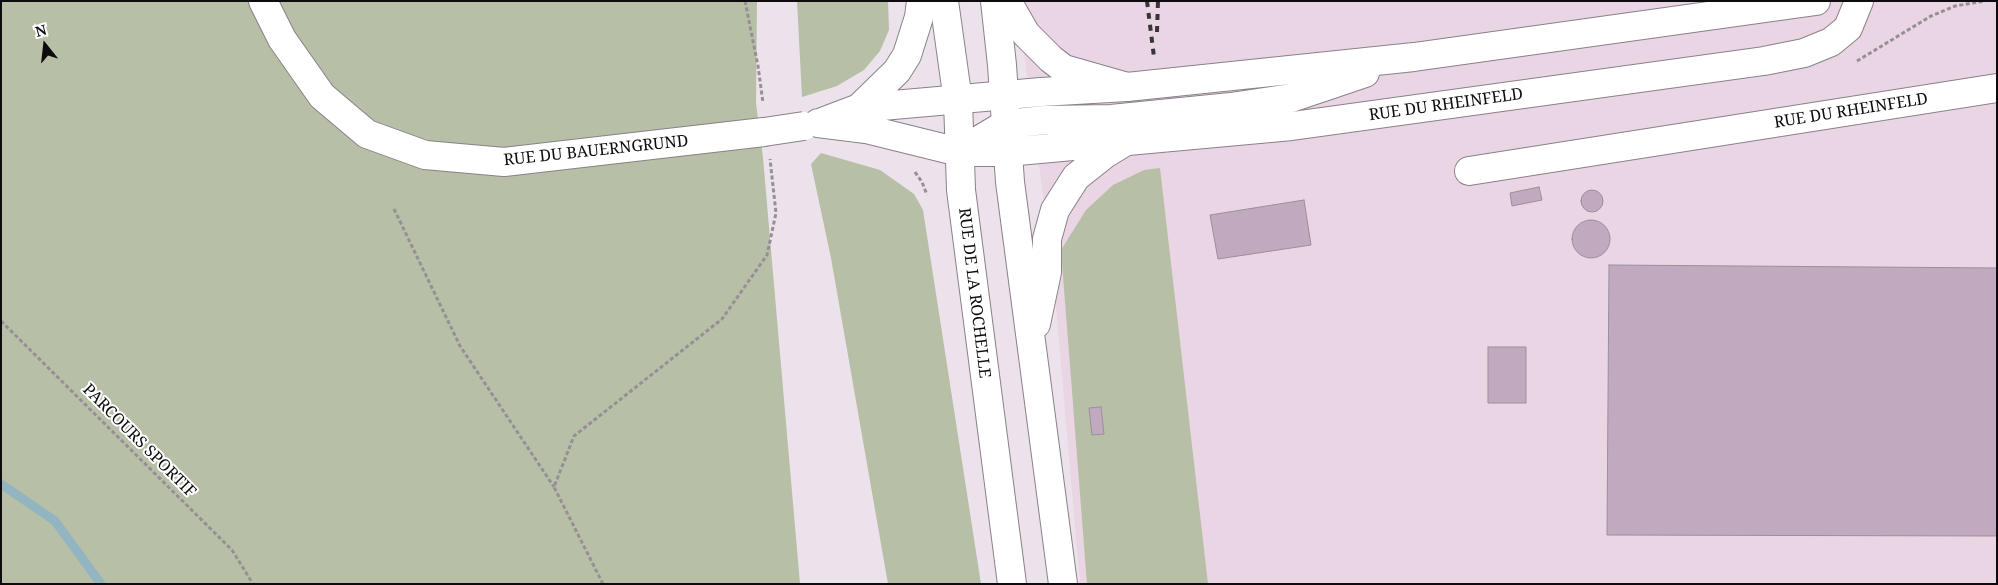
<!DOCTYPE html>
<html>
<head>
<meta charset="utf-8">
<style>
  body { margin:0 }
  #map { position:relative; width:1998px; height:585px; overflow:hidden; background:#ece2eb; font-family:"Noto Serif",serif }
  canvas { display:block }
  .frame { position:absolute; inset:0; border:2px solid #0e0b0e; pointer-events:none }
  .north { position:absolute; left:20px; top:20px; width:50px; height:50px; -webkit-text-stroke:4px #fff; paint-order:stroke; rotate:344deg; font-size:14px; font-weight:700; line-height:20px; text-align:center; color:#0e0b0e }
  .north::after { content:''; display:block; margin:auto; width:18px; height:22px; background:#0e0b0e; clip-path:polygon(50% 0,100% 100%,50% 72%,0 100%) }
</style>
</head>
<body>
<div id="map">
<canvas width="1998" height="585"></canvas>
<div class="frame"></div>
<div class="north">N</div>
</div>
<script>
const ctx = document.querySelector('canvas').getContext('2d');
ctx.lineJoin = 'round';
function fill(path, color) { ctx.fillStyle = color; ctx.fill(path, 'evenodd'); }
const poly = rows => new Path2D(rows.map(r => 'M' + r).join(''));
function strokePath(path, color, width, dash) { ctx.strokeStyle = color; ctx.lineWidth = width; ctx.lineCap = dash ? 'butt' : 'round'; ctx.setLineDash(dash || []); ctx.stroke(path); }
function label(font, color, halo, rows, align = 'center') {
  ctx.font = font + ' "Noto Serif",serif'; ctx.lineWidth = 4; ctx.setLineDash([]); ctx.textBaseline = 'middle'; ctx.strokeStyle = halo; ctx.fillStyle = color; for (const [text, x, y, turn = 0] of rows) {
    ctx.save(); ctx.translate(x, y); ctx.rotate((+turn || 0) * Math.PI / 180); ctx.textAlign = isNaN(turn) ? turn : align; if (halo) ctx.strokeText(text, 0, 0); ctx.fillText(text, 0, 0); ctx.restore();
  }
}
fill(poly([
  [1017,1,1997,1,1997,584,1080,584,1052,261]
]), '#ead5e4');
fill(poly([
  [1,1,757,1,756,103,763,158,800,584,1,584],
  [797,1,888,1,889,30,880,51,864,70,837,86,802,97],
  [821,153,880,170,914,194,923,210,981,584,888,584,831,258,811,164],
  [1160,168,1208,584,1087,584,1061,250,1086,210,1113,185,1144,170]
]), '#b7bfa6');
strokePath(poly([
  [1,484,55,521,101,584]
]), '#93b5c1', 9);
const building = poly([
  [1539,187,1542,200,1512,206,1510,193,1539,187],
  '1581 201a11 11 0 1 1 22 0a11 11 0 1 1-22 0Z',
  [1304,200,1311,245,1218,259,1210,215,1304,200],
  '1572 239a19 19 0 1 1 38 0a19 19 0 1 1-38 0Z',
  [1609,265,1997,268,1997,536,1607,535,1609,265],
  [1488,347,1526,347,1526,403,1488,403,1488,347],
  [1101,407,1104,434,1092,435,1089,408,1101,407]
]);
fill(building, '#c1aac0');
strokePath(building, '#999099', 1);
const minor = poly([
  [1469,171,1997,88]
]);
const tertiary = poly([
  [263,1,282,39,322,96,367,134,425,155,504,162,764,132],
  [859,108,897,71,907,55,919,17,921,1],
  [822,122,859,108,1041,92,1127,87,1414,57,1816,1],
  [818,123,866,129,959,152,1007,152,1292,126,1764,61,1804,53,1831,42,1848,28,1859,1],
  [959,152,1006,124,1045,120,1111,119,1231,107,1291,98,1365,73]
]);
const secondary = poly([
  [944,1,958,101,961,190,1012,584],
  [995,1,1002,65,1010,182,1063,584],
  [1007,1,1026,34,1051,59,1064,69,1127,87],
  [1036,324,1047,272,1047,239,1055,210,1076,177,1105,154,1123,143]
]);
strokePath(minor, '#8a8189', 30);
strokePath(tertiary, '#8a8189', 30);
strokePath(secondary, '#8a8189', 30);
strokePath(poly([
  [745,1,758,66,763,103],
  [1857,61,1931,16,1955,6,1985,1],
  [915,172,922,182,927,195],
  [394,209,460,346,554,487],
  [1,321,232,550,253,584],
  [603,584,554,487,574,436,722,319,767,255,776,213,770,159]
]), '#978f96', 3, [4, 2.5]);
strokePath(minor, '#fff', 28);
strokePath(tertiary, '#fff', 28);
strokePath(secondary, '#fff', 28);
strokePath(poly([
  [1147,1,1154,57],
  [1157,32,1158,1]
]), '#383438', 4, [6, 6]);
const tertiaryBridge = poly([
  [764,132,804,126]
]);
strokePath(tertiaryBridge, '#8a8189', 30, []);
strokePath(tertiaryBridge, '#fff', 28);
label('16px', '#0e0b0e', '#fff', [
  ["RUE DU RHEINFELD",1446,105,-8],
  ["RUE DU RHEINFELD",1851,111,-9],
  ["RUE DU BAUERNGRUND",596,151,-6],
  ["RUE DE LA ROCHELLE",974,293,83],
  ["PARCOURS SPORTIF",139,441,45]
]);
</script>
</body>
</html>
